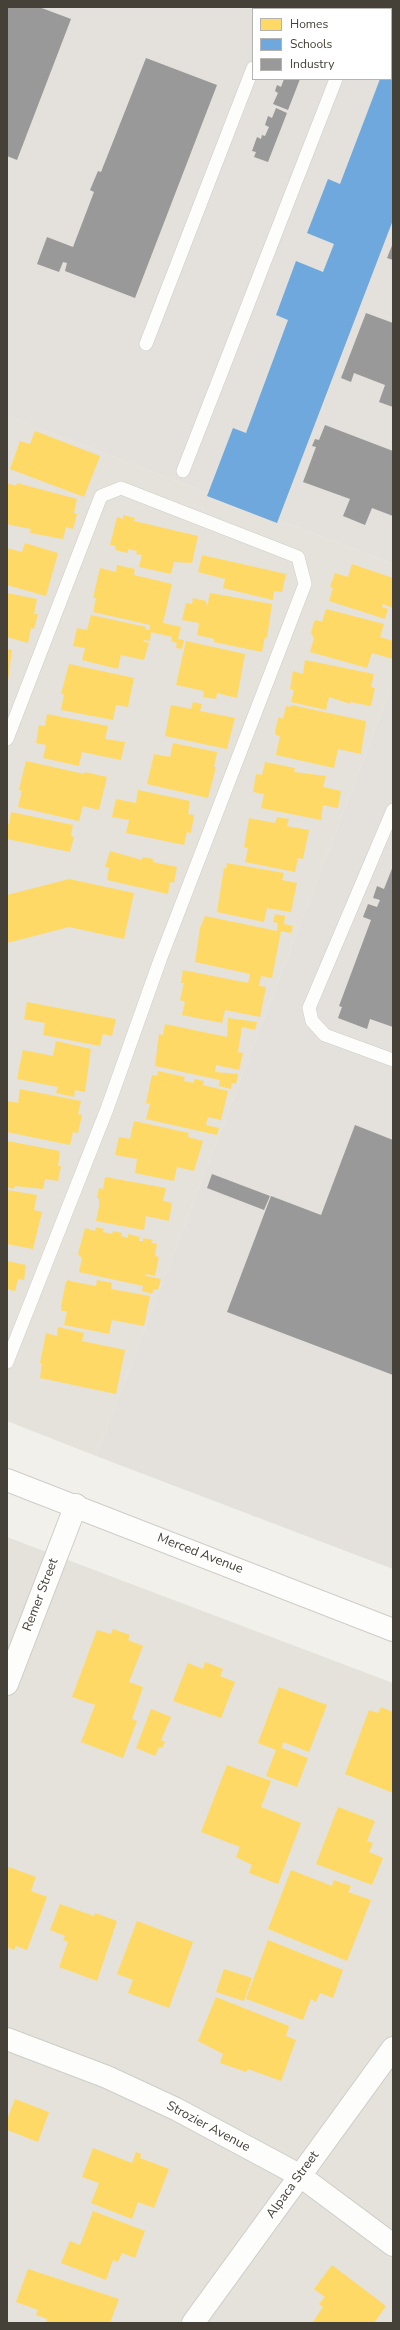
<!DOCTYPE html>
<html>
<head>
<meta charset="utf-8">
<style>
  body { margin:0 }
  #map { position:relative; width:400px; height:2330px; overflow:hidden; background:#f1f0eb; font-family:"Nunito Sans",sans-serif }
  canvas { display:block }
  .frame { position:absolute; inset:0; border:8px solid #464138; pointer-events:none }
  .legend { position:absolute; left:252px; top:8px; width:140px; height:72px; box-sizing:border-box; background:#fff; border:1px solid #b5b3af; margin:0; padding:5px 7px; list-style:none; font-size:12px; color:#464138 }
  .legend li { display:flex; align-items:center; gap:8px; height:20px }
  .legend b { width:20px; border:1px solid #b5b3af }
</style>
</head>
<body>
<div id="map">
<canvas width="400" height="2330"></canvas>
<div class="frame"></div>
<ul class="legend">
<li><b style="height:11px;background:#ffd966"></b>Homes</li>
<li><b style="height:11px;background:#6fa8dc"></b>Schools</li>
<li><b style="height:11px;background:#999"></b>Industry</li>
</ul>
</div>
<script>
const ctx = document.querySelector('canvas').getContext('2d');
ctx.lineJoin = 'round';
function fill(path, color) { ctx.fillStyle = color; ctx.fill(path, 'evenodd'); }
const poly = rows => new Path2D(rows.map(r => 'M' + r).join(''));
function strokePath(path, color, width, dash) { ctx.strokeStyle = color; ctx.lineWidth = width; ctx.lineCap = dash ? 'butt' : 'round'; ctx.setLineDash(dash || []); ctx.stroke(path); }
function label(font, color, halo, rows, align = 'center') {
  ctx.font = font + ' "Nunito Sans",sans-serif'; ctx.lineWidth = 4; ctx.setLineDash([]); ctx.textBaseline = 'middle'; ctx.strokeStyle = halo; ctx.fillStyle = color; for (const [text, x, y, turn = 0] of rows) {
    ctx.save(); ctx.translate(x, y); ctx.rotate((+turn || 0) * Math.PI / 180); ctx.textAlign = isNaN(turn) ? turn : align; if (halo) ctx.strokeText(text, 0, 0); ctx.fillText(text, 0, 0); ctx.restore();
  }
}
fill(poly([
  [7,416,393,564,393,682,96,1456,7,1421],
  [7,1537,393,1683,393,2323,7,2323]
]), '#e4e2da');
fill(poly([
  [7,7,393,7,393,564,7,416],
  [253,9,391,9,391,79,253,79],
  [393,682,393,1569,96,1456]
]), '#e4e1dc');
fill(poly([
  [35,431,100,456,84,497,10,469,20,441,30,444],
  [7,483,16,486,17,483,77,499,74,513,77,514,73,529,66,527,63,539,30,533,31,529,10,525,7,523],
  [123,515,135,518,134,521,198,536,192,563,174,562,171,574,139,567,142,555,136,554,137,551,128,549,128,553,115,550,116,546,110,545,117,517,123,519],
  [25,543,58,553,46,596,7,585,7,548,22,552],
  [202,555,286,574,282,592,274,591,273,600,223,588,225,579,198,572],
  [352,564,393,578,393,608,383,604,382,607,388,609,385,619,329,601,333,588,330,587,335,573,348,577],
  [117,565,135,569,134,575,172,584,163,623,181,627,178,639,184,640,182,649,176,648,177,643,171,641,172,637,151,632,150,641,144,640,143,641,149,643,144,660,121,655,118,669,82,660,85,648,73,646,77,628,87,630,91,615,146,627,145,629,150,630,150,625,93,612,96,598,93,598,100,568,116,572],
  [7,593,37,599,34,614,38,614,34,629,31,628,28,643,7,637],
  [210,593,272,604,267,638,265,637,262,652,214,642,214,639,197,635,199,623,182,620,186,603,192,604,193,598,206,601,207,607],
  [326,609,384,624,380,637,393,641,393,659,372,653,367,668,310,652,314,638,311,633,314,622,316,620,322,622],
  [186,641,245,654,237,698,217,693,216,699,203,697,204,691,176,685],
  [7,649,12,650,8,681,7,681],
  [305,660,374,674,371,687,375,688,371,706,350,702,350,704,329,697,326,710,291,702,294,690,290,689,293,671,303,674],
  [69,664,134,678,128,707,116,705,113,720,61,710,64,694,61,694],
  [193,702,202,704,200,711,235,718,227,749,165,736,171,705,191,709],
  [291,705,366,721,361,754,338,749,334,768,276,755,280,736,276,735,275,732,278,719,279,717,283,719,286,706,291,707],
  [47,714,108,726,105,739,125,742,121,760,82,752,79,766,43,758,46,745,36,743,39,725,45,726],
  [173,743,217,752,214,767,216,767,208,798,147,784,154,754,170,757],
  [26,761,84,774,85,772,107,777,99,810,83,806,79,821,18,807,22,791,19,790],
  [265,762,295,768,294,772,326,776,323,787,341,791,338,808,323,805,321,820,261,808,264,794,253,792,256,774,262,775],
  [138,790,190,801,188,814,194,815,191,833,187,832,184,845,126,833,129,820,112,817,116,799,136,803],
  [11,812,73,825,71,836,74,837,70,852,7,839,7,824,9,824],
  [277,817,289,819,287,826,309,830,303,859,298,858,295,872,245,862,248,848,244,847,249,818,275,823],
  [110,851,142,860,143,857,153,859,153,862,177,867,174,883,170,882,168,894,107,880,109,868,105,867],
  [227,863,284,873,282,880,297,883,291,912,267,908,264,922,217,912,224,868,226,869],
  [69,879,134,893,124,939,69,927,7,943,7,895],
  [275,914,285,916,284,924,293,926,291,933,281,931,272,978,261,976,259,986,266,987,260,1017,225,1010,222,1023,182,1015,185,1002,180,1000,184,983,181,983,183,970,248,983,250,974,195,962,200,928,205,916,277,931,278,923,273,922],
  [27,1002,116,1019,112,1036,103,1034,100,1046,43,1035,45,1023,24,1019],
  [228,1018,257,1022,255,1030,242,1027,238,1052,243,1053,239,1070,216,1065,215,1072,238,1074,236,1084,232,1083,231,1089,219,1086,220,1080,155,1066,159,1034,163,1035,165,1024,227,1037],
  [56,1041,91,1049,85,1092,75,1090,74,1097,56,1093,58,1087,17,1079,23,1050,53,1056],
  [158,1071,185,1077,184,1081,194,1083,194,1079,204,1081,203,1085,228,1091,221,1120,208,1117,206,1125,219,1128,217,1135,146,1119,150,1104,146,1103,152,1075,157,1076],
  [20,1089,81,1101,78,1114,82,1115,78,1133,73,1132,70,1145,7,1132,7,1101,18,1103],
  [134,1121,189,1133,188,1137,203,1141,194,1171,177,1167,174,1181,135,1173,137,1159,115,1155,119,1137,130,1139],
  [7,1141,60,1151,58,1166,61,1166,58,1181,45,1179,43,1189,15,1186,14,1189,7,1187],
  [105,1177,166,1188,163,1201,172,1203,169,1221,146,1216,144,1230,96,1221,99,1207,99,1198,97,1198,99,1188,103,1189],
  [7,1190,37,1195,34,1210,42,1212,33,1249,7,1244],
  [96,1227,104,1229,103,1232,112,1234,113,1231,122,1233,121,1236,128,1238,128,1234,140,1237,139,1241,143,1241,143,1238,153,1240,151,1243,157,1244,155,1256,159,1257,155,1276,146,1274,146,1276,161,1279,158,1290,154,1289,152,1294,142,1291,143,1286,79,1272,82,1258,78,1254,85,1228,95,1231],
  [7,1261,26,1265,24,1280,18,1279,15,1291,7,1289],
  [69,1279,70,1281,96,1286,97,1280,112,1283,111,1289,150,1296,144,1326,112,1320,109,1334,64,1325,67,1311,62,1311,61,1306,66,1282],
  [58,1327,84,1333,82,1341,125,1350,116,1394,40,1378,42,1363,40,1363,46,1333,57,1336],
  [113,1629,130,1635,128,1640,143,1646,129,1682,143,1687,132,1719,137,1721,123,1758,81,1742,95,1705,72,1697,97,1630,111,1634],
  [205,1662,223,1669,220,1676,235,1682,221,1718,173,1701,188,1663,203,1669],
  [279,1687,327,1705,309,1752,283,1742,282,1748,308,1758,297,1787,266,1776,276,1750,258,1743],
  [381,1707,393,1712,393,1793,345,1774,369,1710,378,1713],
  [151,1709,171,1717,161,1740,165,1742,162,1748,159,1747,155,1756,136,1748],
  [227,1765,271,1781,261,1807,301,1823,278,1884,249,1873,252,1865,236,1857,240,1847,201,1832],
  [338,1807,375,1821,367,1841,373,1843,369,1852,383,1858,372,1885,316,1864],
  [9,1867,36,1877,31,1891,47,1897,27,1950,16,1946,14,1950,7,1947,7,1872],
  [291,1870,332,1886,334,1880,351,1886,348,1892,371,1900,347,1961,268,1929],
  [60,1904,94,1916,95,1913,117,1921,97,1981,59,1967,68,1942,63,1940,65,1936,50,1930],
  [137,1921,193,1942,169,2008,128,1993,133,1980,117,1974],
  [268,1940,343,1970,333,1998,320,1993,316,2002,311,1999,303,2020,246,1999],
  [224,1969,252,1978,244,2001,216,1992],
  [216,1997,289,2026,286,2036,296,2040,281,2081,248,2069,246,2072,220,2063,223,2054,198,2041],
  [15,2099,49,2112,38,2142,7,2130,7,2120],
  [93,2148,132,2163,136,2152,141,2154,140,2158,169,2169,154,2208,138,2202,132,2219,91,2203,99,2183,82,2177],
  [93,2211,145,2231,135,2258,122,2253,118,2262,113,2260,106,2280,61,2263,70,2241,80,2245],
  [332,2265,386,2306,374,2323,312,2323,323,2307,319,2304,325,2297,314,2289],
  [28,2269,119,2299,110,2323,46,2323,47,2319,36,2315,38,2310,16,2302]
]), '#ffd966');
fill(poly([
  [392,7,393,220,277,523,207,496,233,428,246,433,288,320,276,315,296,261,323,272,334,244,307,233,328,179,340,184,380,79,391,79]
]), '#6fa8dc');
fill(poly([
  [7,7,39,7,71,19,17,160,7,156],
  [146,58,217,85,135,298,65,271,67,263,63,262,59,272,37,264,47,237,73,247,94,192,90,190,98,171,101,172],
  [284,79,300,79,288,110,273,104,278,93,275,91,277,85,281,87],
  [276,108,287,113,268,162,254,157,256,152,252,151,257,137,261,139,262,135,265,136,269,127,265,125,268,116,272,118],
  [393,243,393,260,387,258],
  [366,313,393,323,393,407,379,402,385,385,354,373,351,382,341,378],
  [325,425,393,451,393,516,372,508,365,525,343,516,350,499,303,482,316,447,312,446,315,439,319,440],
  [393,866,393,1027,370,1019,367,1029,338,1018,342,1007,339,1006,371,920,363,917,368,904,377,907,380,900,373,898,377,886,384,889],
  [355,1125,393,1140,393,1375,227,1312,271,1196,321,1215],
  [212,1174,270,1196,264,1210,207,1188]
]), '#999');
const service = poly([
  [276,9,277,7],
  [363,9,364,7],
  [146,344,253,68],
  [183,471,336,79],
  [7,739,101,496,121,488,298,557,305,584,160,960,107,1109,7,1362],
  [393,810,309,1008,312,1021,325,1035,393,1060]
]);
const minor = poly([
  [7,1684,76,1505],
  [7,2039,107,2077,176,2109,299,2175,393,2245],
  [193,2323,393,2048]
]);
const tertiary = poly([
  [7,1480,393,1630]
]);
strokePath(service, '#cfcdc9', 14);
strokePath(minor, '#cfcdc9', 24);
strokePath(tertiary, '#cfcdc9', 24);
strokePath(service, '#fdfdfc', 13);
strokePath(minor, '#fdfdfc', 22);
strokePath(tertiary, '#fdfdfc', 22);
label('13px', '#464138', '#fff', [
  ["Merced Avenue",200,1554,21],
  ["Remer Street",41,1595,-69],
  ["Strozier Avenue",208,2127,28],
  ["Alpaca Street",293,2185,-54]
]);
</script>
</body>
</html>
